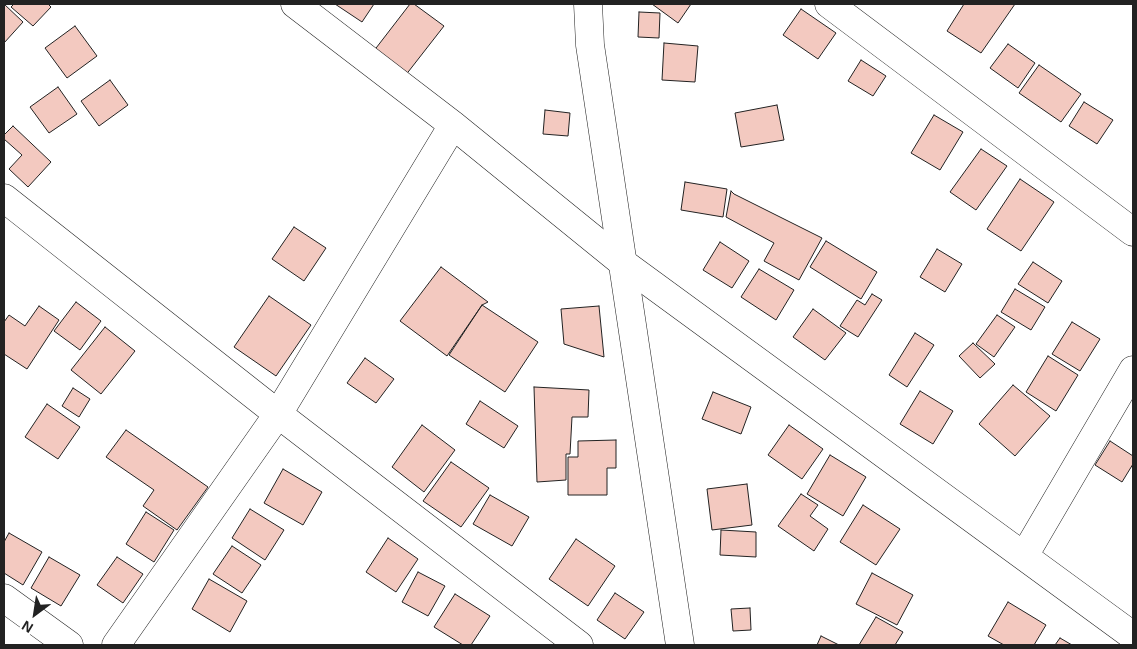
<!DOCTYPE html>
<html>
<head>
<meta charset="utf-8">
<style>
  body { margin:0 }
  #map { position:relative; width:1137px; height:649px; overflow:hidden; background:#fff; font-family:Helvetica,sans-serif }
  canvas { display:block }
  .frame { position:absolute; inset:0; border:5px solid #222; pointer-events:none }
  .north { position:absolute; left:10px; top:589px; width:50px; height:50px; -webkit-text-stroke:4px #fff; paint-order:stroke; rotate:211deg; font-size:14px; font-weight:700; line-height:20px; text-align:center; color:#222 }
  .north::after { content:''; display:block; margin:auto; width:18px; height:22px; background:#222; clip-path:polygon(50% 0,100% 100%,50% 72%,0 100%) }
</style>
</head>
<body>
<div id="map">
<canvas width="1137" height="649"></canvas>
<div class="frame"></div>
<div class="north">N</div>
</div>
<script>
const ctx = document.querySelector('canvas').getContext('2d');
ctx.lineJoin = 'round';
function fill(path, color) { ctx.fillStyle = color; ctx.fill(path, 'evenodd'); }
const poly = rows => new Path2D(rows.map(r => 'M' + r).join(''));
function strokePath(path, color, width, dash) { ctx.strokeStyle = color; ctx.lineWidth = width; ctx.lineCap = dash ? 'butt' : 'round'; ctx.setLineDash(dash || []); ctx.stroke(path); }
const building = poly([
  [4,4,23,22,4,43,4,4],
  [14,4,48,4,51,7,33,26,11,7,14,4],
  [335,4,374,4,362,22,335,4],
  [410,4,414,4,444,26,405,76,373,52,410,4],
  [652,4,691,4,678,23,652,4],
  [964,4,1015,4,981,53,947,31,964,4],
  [801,9,836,33,818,59,783,35,801,9],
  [639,12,660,13,659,38,638,37,639,12],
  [75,26,97,56,67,78,45,48,75,26],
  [664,43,698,46,695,82,662,80,664,43],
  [1008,44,1035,63,1018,88,990,68,1008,44],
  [861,60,886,76,873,96,848,81,861,60],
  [1039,65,1081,94,1061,122,1019,93,1039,65],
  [110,80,128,105,99,126,81,101,110,80],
  [58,87,77,114,49,133,30,107,58,87],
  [1084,102,1113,120,1097,144,1069,126,1084,102],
  [777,105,784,140,741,147,735,113,777,105],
  [545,110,570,113,568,136,543,134,545,110],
  [934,115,963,132,940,170,911,153,934,115],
  [13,126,51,162,28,187,9,169,22,155,4,139,4,135,13,126],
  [981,149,1007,166,976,210,950,192,981,149],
  [1020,179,1054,202,1021,251,987,229,1020,179],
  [685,182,727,189,723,217,681,210,685,182],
  [731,191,734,194,822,238,799,280,764,261,774,243,726,217,731,191],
  [294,227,326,248,304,281,272,259,294,227],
  [826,241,877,272,861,299,810,267,826,241],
  [720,242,749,261,732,288,703,270,720,242],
  [937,249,962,264,945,292,920,277,937,249],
  [1033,262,1062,281,1048,303,1018,284,1033,262],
  [441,267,488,302,482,305,447,356,400,321,441,267],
  [759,269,794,290,776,320,741,297,759,269],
  [1015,289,1045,307,1031,330,1001,312,1015,289],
  [872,294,882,300,858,337,840,326,857,300,865,305,872,294],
  [269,296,311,325,276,376,234,347,269,296],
  [76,302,101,321,80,350,54,331,76,302],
  [482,305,538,342,505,392,449,355,482,305],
  [39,306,59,320,27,369,4,354,4,322,9,315,25,326,39,306],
  [599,306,604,357,564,344,561,309,599,306],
  [813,309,846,333,825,360,793,337,813,309],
  [997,315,1015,327,994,357,976,344,997,315],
  [1072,322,1100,339,1080,371,1052,354,1072,322],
  [105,327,135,351,101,394,71,370,105,327],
  [915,333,934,345,907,387,889,375,915,333],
  [973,343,995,364,980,378,959,356,973,343],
  [1048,356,1078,375,1056,411,1026,392,1048,356],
  [365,358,394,379,376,403,347,383,365,358],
  [1013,385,1050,416,1015,456,979,424,1013,385],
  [534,387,589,390,588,417,572,417,570,454,566,454,566,480,537,482,534,387],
  [73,388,90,399,79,417,62,406,73,388],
  [920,391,953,411,933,444,900,424,920,391],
  [713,392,751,407,741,434,702,419,713,392],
  [480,401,518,426,504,448,466,424,480,401],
  [47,404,80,427,58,459,25,437,47,404],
  [422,425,455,450,424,492,392,467,422,425],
  [789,425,823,449,802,479,768,455,789,425],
  [126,430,208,487,177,530,143,506,154,490,106,457,126,430],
  [616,440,616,468,607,468,607,495,568,495,568,457,578,457,578,441,616,440],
  [1110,441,1133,456,1133,464,1122,482,1095,465,1110,441],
  [830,455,866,477,843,516,807,494,830,455],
  [451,462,489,488,461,527,423,501,451,462],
  [283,469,322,492,303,525,264,503,283,469],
  [747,484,752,525,712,530,707,489,747,484],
  [801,494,818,505,810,516,828,529,814,551,778,526,801,494],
  [490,495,529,517,512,546,473,524,490,495],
  [863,505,900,529,876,565,840,542,863,505],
  [250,509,284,530,265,560,232,538,250,509],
  [146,512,174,530,154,562,126,544,146,512],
  [721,530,756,532,756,557,720,555,721,530],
  [9,533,42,552,23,585,4,573,4,542,9,533],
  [388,538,418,559,396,592,366,572,388,538],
  [576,539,615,566,588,606,549,579,576,539],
  [232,546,261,565,242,593,213,574,232,546],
  [49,557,80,575,61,606,31,588,49,557],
  [117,557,143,574,123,603,97,585,117,557],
  [418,572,445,586,428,616,402,602,418,572],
  [872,573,913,595,897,625,856,604,872,573],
  [209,579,247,601,230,632,192,609,209,579],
  [615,593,644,612,625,639,597,620,615,593],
  [455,594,490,616,471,645,463,645,434,627,455,594],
  [1008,602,1046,625,1034,645,1004,645,988,636,1008,602],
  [750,608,751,630,733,631,731,609,750,608],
  [876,617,903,632,895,645,859,645,876,617],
  [821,636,839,645,817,645,821,636],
  [1060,638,1072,645,1055,645,1060,638]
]);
fill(building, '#f3c9c0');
strokePath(building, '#222', 1);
const street = poly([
  [295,4,453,125,623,263,1133,636],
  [829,4,1133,232],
  [4,198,278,414,453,125],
  [1024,556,1133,370],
  [4,598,69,645],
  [116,645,278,414,579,645]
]);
const secondary = poly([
  [588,4,590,45,680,645]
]);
strokePath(street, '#222', 29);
strokePath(secondary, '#222', 29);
strokePath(street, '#fff', 28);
strokePath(secondary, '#fff', 28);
</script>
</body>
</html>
